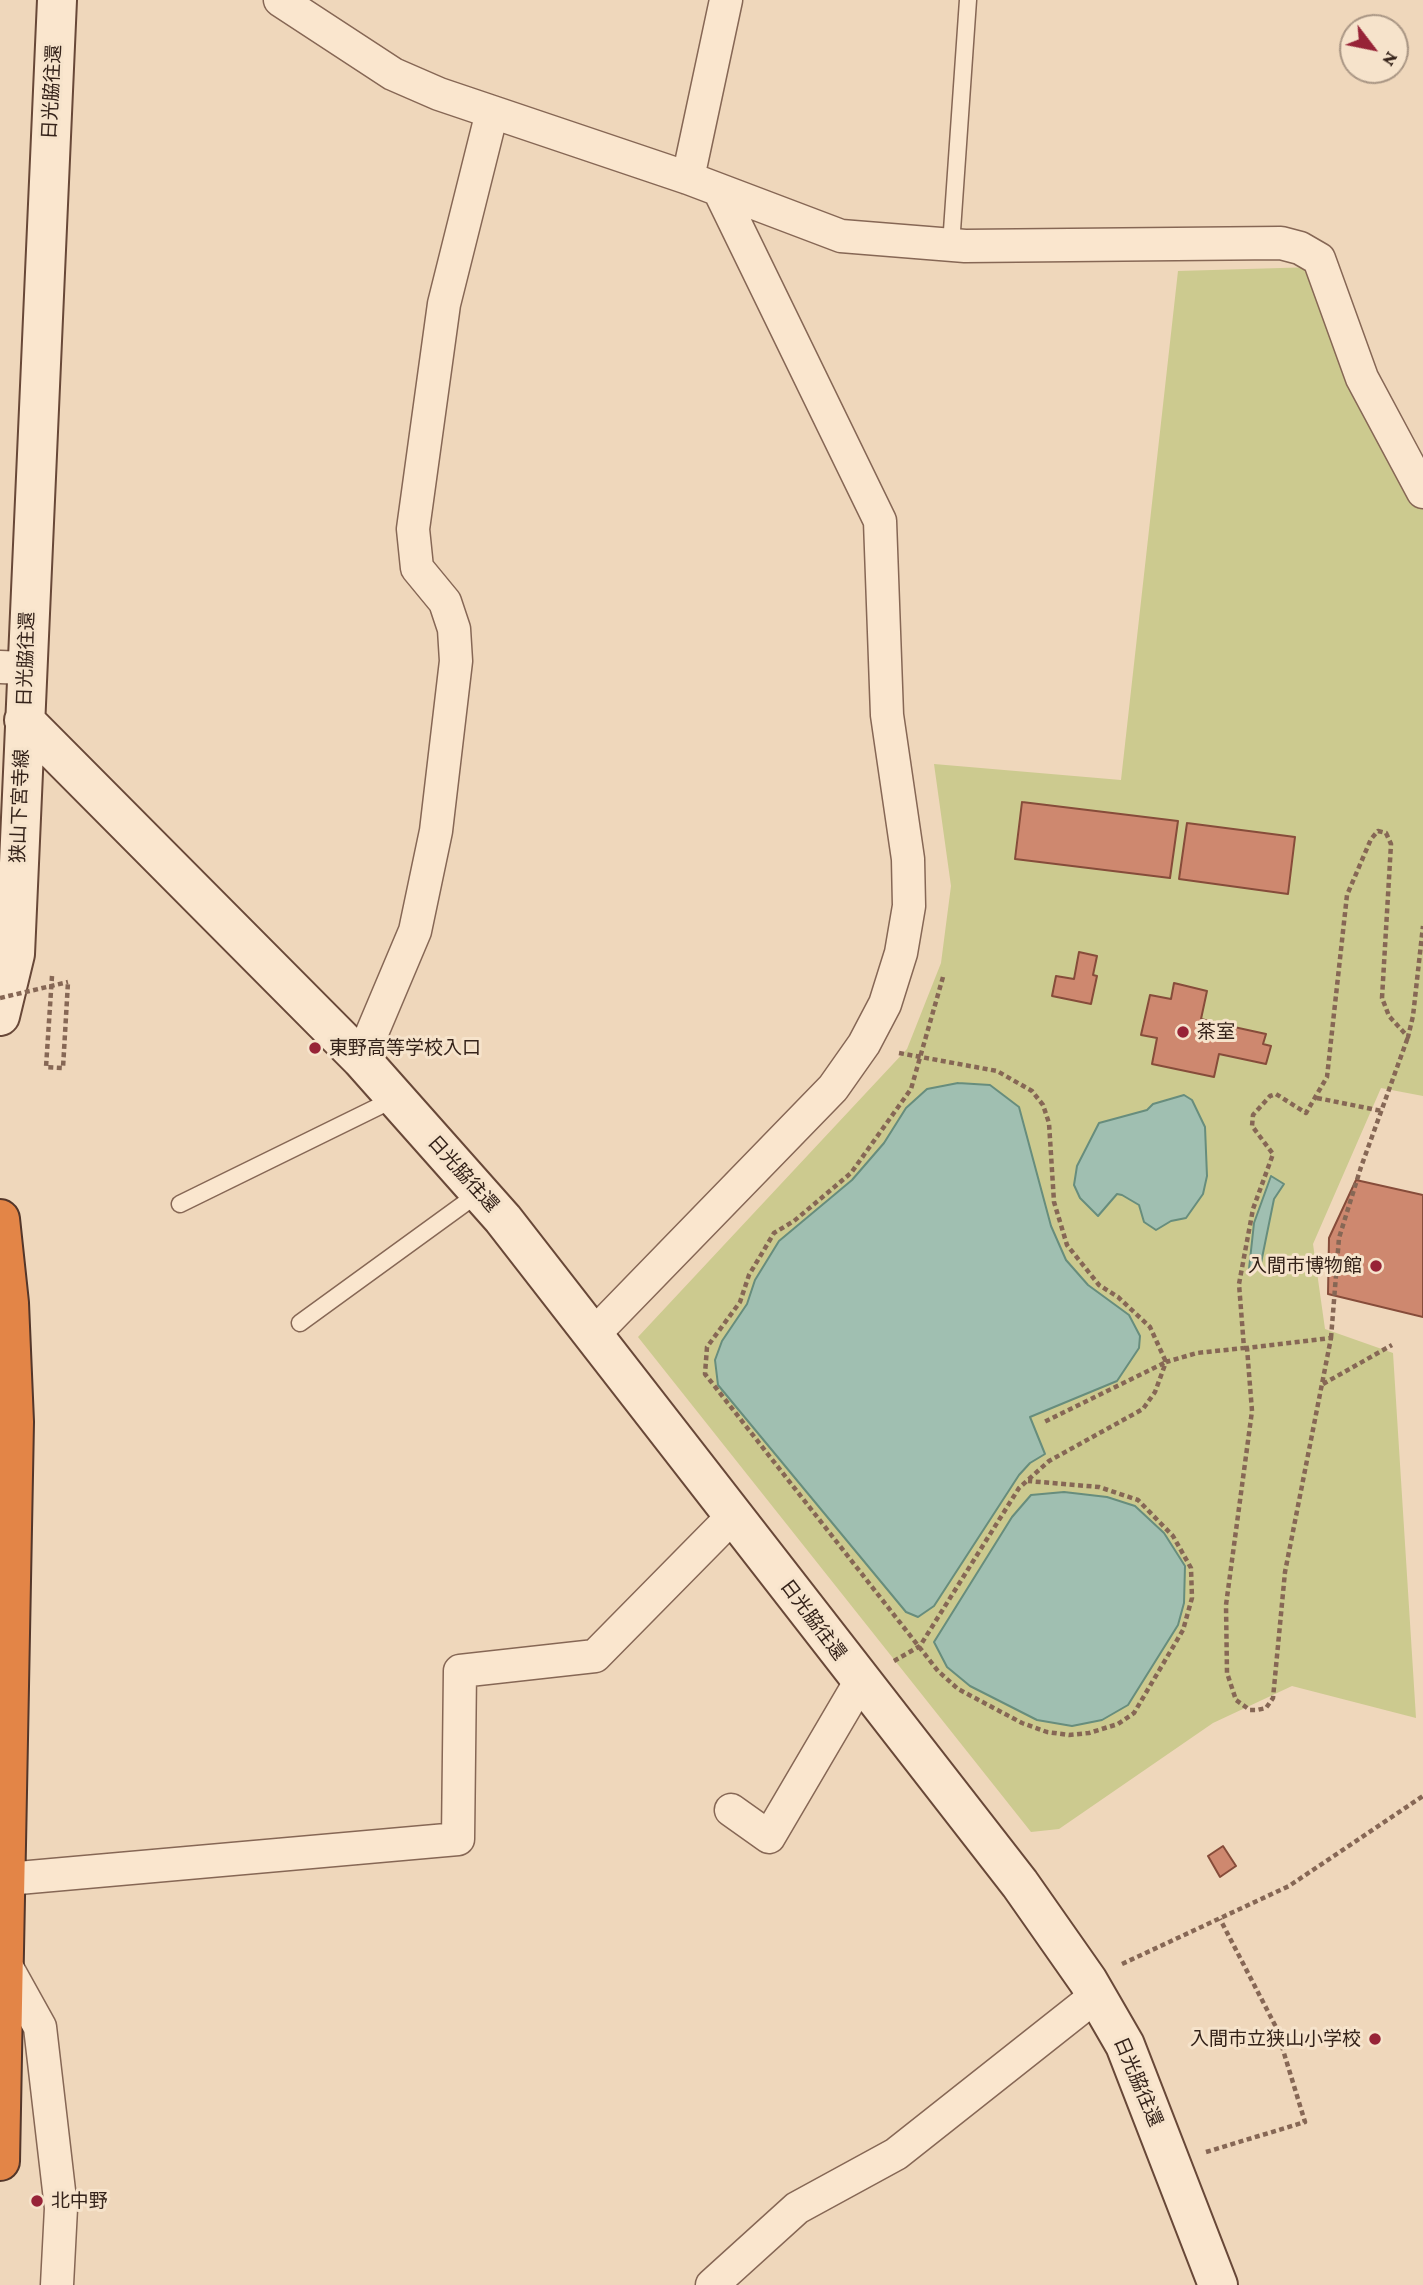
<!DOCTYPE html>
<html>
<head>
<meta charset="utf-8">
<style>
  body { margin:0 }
  #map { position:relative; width:1423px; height:2285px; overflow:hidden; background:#efd7bb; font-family:"Crimson Pro",serif }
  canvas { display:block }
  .north { position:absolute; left:1339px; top:14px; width:70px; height:70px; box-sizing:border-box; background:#f6e3cb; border:2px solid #a99684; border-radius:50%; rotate:122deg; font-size:19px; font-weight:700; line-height:28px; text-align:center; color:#35231a }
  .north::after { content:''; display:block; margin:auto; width:24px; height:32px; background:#972337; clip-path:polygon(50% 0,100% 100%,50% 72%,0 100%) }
</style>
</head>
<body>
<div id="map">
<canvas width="1423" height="2285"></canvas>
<div class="north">N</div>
</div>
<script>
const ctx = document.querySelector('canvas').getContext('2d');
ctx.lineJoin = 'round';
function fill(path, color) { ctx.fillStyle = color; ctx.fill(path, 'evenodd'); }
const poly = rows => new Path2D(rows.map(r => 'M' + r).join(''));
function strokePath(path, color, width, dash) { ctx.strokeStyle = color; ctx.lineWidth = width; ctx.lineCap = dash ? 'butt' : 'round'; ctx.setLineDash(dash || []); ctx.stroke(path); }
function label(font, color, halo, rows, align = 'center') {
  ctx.font = font + ' "Crimson Pro","Noto Sans JP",serif'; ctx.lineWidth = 6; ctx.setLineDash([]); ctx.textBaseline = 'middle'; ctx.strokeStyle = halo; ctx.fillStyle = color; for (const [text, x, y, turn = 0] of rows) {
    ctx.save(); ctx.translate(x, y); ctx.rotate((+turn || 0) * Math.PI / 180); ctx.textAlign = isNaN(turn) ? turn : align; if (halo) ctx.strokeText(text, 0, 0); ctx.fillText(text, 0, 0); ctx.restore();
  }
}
fill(poly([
  [1315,267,1411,490,1423,508,1423,1096,1381,1088,1313,1244,1325,1329,1393,1353,1416,1718,1292,1686,1213,1723,1059,1829,1031,1832,638,1337,907,1049,941,963,951,886,934,764,1121,780,1178,271]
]), '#ccca8f');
const water = poly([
  [958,1083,990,1085,1019,1107,1051,1226,1066,1260,1088,1285,1129,1315,1140,1336,1139,1348,1117,1381,1030,1417,1045,1454,1030,1463,1019,1475,934,1606,918,1617,906,1612,718,1385,715,1360,722,1341,747,1304,755,1280,779,1241,852,1180,884,1143,906,1108,927,1089,958,1083],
  [1184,1095,1192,1100,1205,1127,1207,1176,1203,1194,1186,1218,1171,1221,1156,1230,1144,1222,1139,1205,1122,1195,1117,1194,1098,1216,1080,1198,1074,1185,1077,1166,1099,1123,1147,1110,1153,1104,1184,1095],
  [1271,1176,1284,1184,1274,1199,1261,1263,1249,1269,1254,1223,1271,1176],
  [1064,1492,1107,1497,1135,1506,1164,1533,1185,1566,1184,1603,1178,1625,1128,1705,1102,1720,1072,1726,1037,1720,970,1686,947,1667,934,1642,1012,1517,1031,1495,1064,1492]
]);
fill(water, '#a0bfb1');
strokePath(water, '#678d7d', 2);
const building = poly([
  [1022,802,1178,821,1170,878,1015,859,1022,802],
  [1187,823,1295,837,1288,894,1179,879,1187,823],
  [1079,952,1097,956,1093,975,1097,976,1091,1004,1052,996,1056,976,1074,979,1079,952],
  [1174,983,1207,991,1201,1019,1218,1023,1216,1030,1233,1034,1234,1027,1266,1034,1263,1044,1271,1046,1266,1064,1219,1054,1214,1077,1152,1064,1157,1038,1141,1035,1150,995,1171,999,1174,983],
  [1356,1180,1423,1195,1423,1317,1328,1294,1329,1238,1356,1180],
  [1223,1846,1236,1866,1220,1877,1208,1856,1223,1846]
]);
fill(building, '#ce886f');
strokePath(building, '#864c3a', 2);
const lane = poly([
  [951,245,968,0],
  [180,1204,396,1098],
  [300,1323,479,1193]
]);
const street = poly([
  [280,0,393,74,439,94,688,178,841,236,965,246,1281,243,1300,248,1319,259,1362,378,1423,492],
  [688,178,726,0],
  [0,667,25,668],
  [361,1059,415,931,436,831,456,661,454,629,445,602,417,568,413,529,444,304,492,112],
  [594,1334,833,1088,864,1044,885,1004,901,953,909,906,908,859,887,715,880,521,719,190],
  [731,1810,769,1837,860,1682],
  [7,1879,458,1839,460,1671,595,1656,733,1516],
  [5,1964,40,2027,61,2208,57,2285],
  [712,2285,797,2208,896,2154,1097,1995]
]);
const secondary = poly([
  [24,720,361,1059,503,1219,1020,1884,1088,1981,1125,2045,1218,2285],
  [0,1016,15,954,57,0]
]);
const highway = poly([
  [0,1219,9,1303,14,1422,0,2161]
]);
strokePath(lane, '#866755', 19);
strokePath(street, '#866755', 35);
strokePath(secondary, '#684838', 42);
strokePath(highway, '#53362a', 42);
strokePath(poly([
  [52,976,46,1067,63,1068,68,982],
  [943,977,911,1089,851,1173,794,1221,774,1233,749,1275,740,1302,707,1347,705,1374,938,1671,958,1689,1022,1723,1047,1732,1069,1735,1089,1733,1118,1724,1134,1713,1183,1630,1192,1598,1191,1568,1173,1536,1138,1500,1099,1487,1028,1481],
  [899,1053,997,1071,1032,1091,1043,1105,1049,1123,1054,1202,1067,1245,1099,1285,1118,1297,1150,1327,1166,1362,1044,1422],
  [1317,1098,1382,1111],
  [1331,1338,1339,1238,1361,1167,1408,1037],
  [1244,1348,1247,1348,1331,1338,1285,1572,1273,1698,1266,1708,1257,1710,1250,1710,1236,1700,1227,1673,1226,1605,1252,1411,1247,1348],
  [1323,1384,1392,1345],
  [894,1661,920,1646,1019,1488,1049,1461,1143,1409,1155,1392,1166,1362,1197,1353,1244,1348,1239,1284,1253,1209,1273,1154,1252,1126,1253,1115,1270,1096,1276,1094,1306,1113,1327,1077,1347,895,1371,839,1378,831,1386,833,1391,844,1382,998,1389,1016,1408,1037,1413,1016,1423,926],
  [1122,1964,1289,1886,1423,1796],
  [1206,2152,1305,2122,1276,2027,1220,1919]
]), '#866755', 4.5, [5, 3.5]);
strokePath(lane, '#fae6ce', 16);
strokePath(street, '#fae6ce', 32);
strokePath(secondary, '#fae6ce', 38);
strokePath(highway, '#e38547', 38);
strokePath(poly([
  [0,998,68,982]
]), '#866755', 4.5, [5, 3.5]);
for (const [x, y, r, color] of [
  [1183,1032,7,"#972337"],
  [315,1048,7,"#972337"],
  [1376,1266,7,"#972337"],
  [1375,2039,7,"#972337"],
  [37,2201,7,"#972337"]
]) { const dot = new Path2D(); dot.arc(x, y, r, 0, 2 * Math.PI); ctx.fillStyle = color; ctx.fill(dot); strokePath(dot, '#f6e3cb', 2.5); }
label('19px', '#35231a', '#f6e3cb', [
  ["日光脇往還",52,92,-87],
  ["日光脇往還",26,659,-88],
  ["狭山下宮寺線",20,806,-88],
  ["日光脇往還",463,1174,48],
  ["日光脇往還",813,1620,53],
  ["日光脇往還",1138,2082,67]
]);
label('19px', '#35231a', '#f6e3cb', [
  ["茶室",1197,1032],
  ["東野高等学校入口",329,1048],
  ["入間市博物館",1362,1266,"right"],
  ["入間市立狭山小学校",1361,2039,"right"],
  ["北中野",51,2201]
], 'left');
</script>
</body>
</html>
